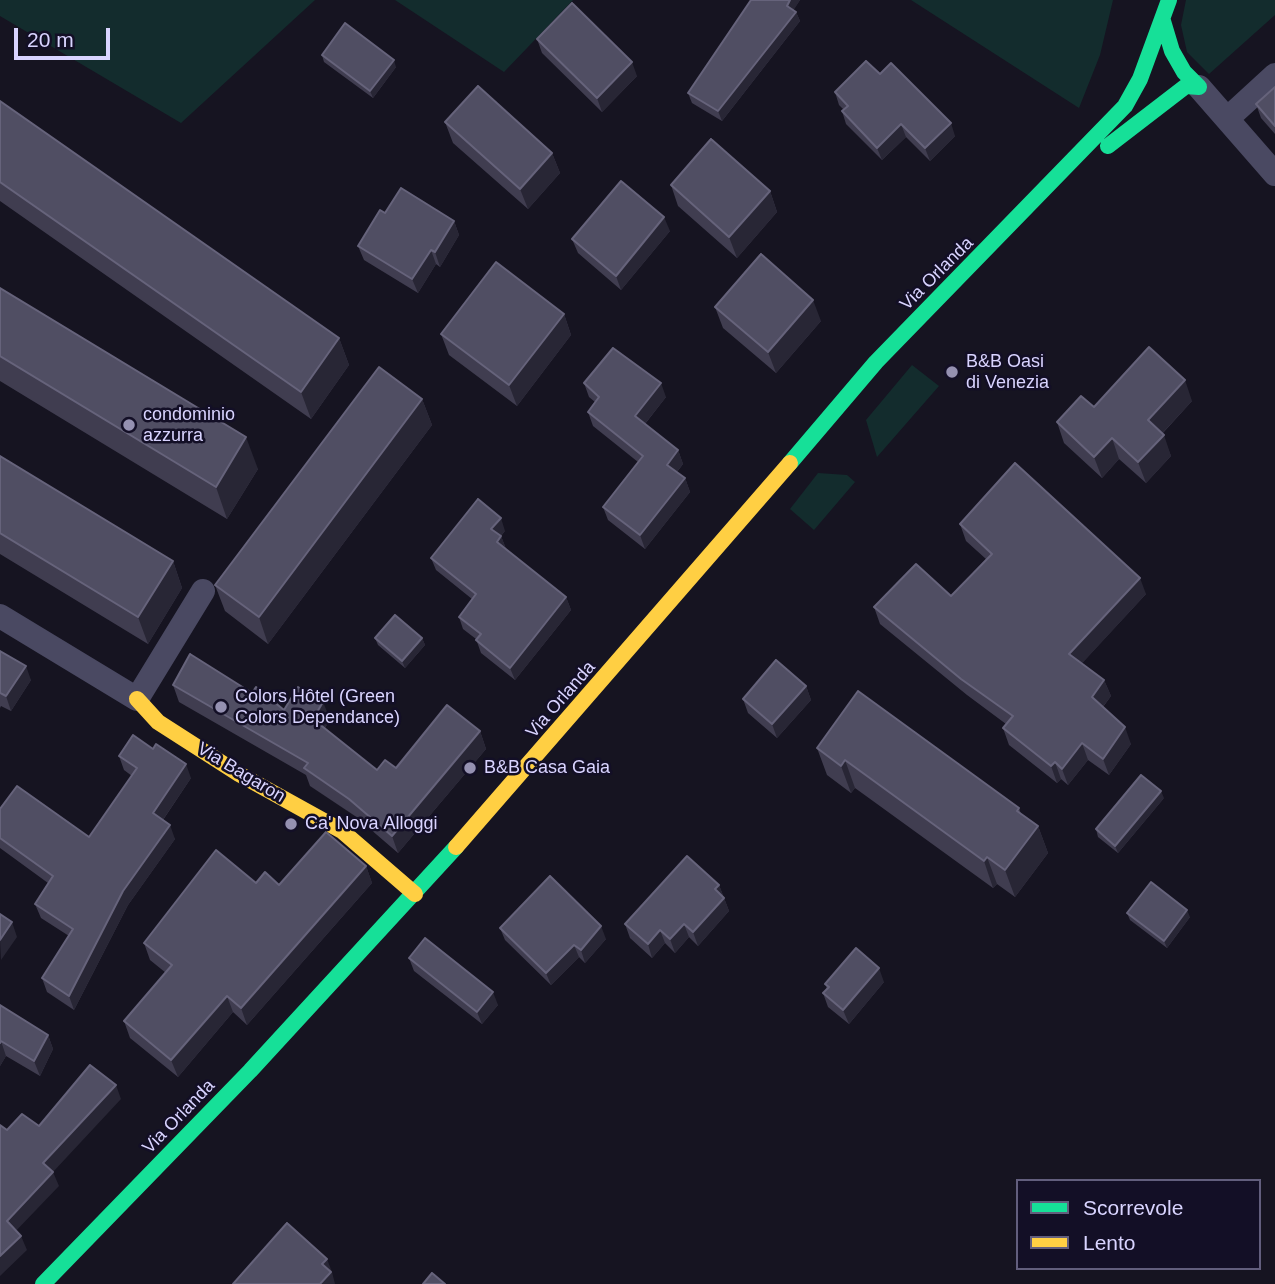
<!DOCTYPE html>
<html>
<head>
<meta charset="utf-8">
<style>
  body { margin:0 }
  #map { position:relative; width:1275px; height:1284px; overflow:hidden; background:#161421; font-family:Arial,sans-serif }
  canvas { display:block }
  .legend { position:absolute; left:1016px; top:1179px; width:245px; height:91px; box-sizing:border-box; background:#130f26; border:2px solid #625e7d; margin:0; padding:9px 12px; list-style:none; font-size:21px; color:#d9d4ff }
  .legend li { display:flex; align-items:center; gap:14px; height:35px }
  .legend b { width:35px; border:2px solid #625e7d }
  .scale { position:absolute; left:14px; top:28px; width:96px; height:32px; box-sizing:border-box; border:4px solid #d9d4ff; border-top:0; padding-left:9px; font-size:21px; line-height:24px; white-space:nowrap; color:#d9d4ff; -webkit-text-stroke:5px #130f26; paint-order:stroke }
</style>
</head>
<body>
<div id="map">
<canvas width="1275" height="1284"></canvas>
<ul class="legend">
<li><b style="height:9px;background:#16e098"></b>Scorrevole</li>
<li><b style="height:9px;background:#ffcf43"></b>Lento</li>
</ul>
<div class="scale">20 m</div>
</div>
<script>
const ctx = document.querySelector('canvas').getContext('2d');
ctx.lineJoin = 'round';
function fill(path, color) { ctx.fillStyle = color; ctx.fill(path, 'evenodd'); }
const poly = rows => new Path2D(rows.map(r => 'M' + r).join(''));
function strokePath(path, color, width, dash) { ctx.strokeStyle = color; ctx.lineWidth = width; ctx.lineCap = dash ? 'butt' : 'round'; ctx.setLineDash(dash || []); ctx.stroke(path); }
function label(font, color, halo, rows, align = 'center') {
  ctx.font = font + ' Arial,sans-serif'; ctx.lineWidth = 5; ctx.setLineDash([]); ctx.textBaseline = 'middle'; ctx.strokeStyle = halo; ctx.fillStyle = color; for (const [text, x, y, turn = 0] of rows) {
    ctx.save(); ctx.translate(x, y); ctx.rotate((+turn || 0) * Math.PI / 180); ctx.textAlign = isNaN(turn) ? turn : align; if (halo) ctx.strokeText(text, 0, 0); ctx.fillText(text, 0, 0); ctx.restore();
  }
}
fill(poly([
  [0,0,315,0,181,123,0,16],
  [395,0,573,0,504,72],
  [911,0,1113,0,1100,55,1079,108],
  [1186,0,1275,0,1275,15,1209,74,1187,52,1181,25],
  [912,365,939,386,877,457,866,420],
  [818,473,847,475,855,482,814,530,790,509]
]), '#132c2d');
strokePath(poly([
  [1199,87,1275,174],
  [1227,119,1275,75],
  [0,616,137,699,203,591]
]), '#4a4962', 24);
strokePath(poly([
  [1108,146,1186,86,1199,87,1184,72,1172,51,1163,21],
  [790,463,876,362,1125,106,1140,79,1169,0],
  [43,1284,250,1071,456,847]
]), '#16e098', 16);
strokePath(poly([
  [137,699,158,722,239,774,342,831,415,894],
  [456,847,790,463]
]), '#ffcf43', 16);
fill(poly([
  [751,0,800,0,793,10,796,12,800,21,722,121,692,103,688,93],
  [537,39,637,76,602,112,542,53],
  [322,55,396,67,373,98,324,62],
  [880,74,955,136,930,161,906,137,882,160,846,124,842,111,843,109,839,105,835,92],
  [1275,87,1275,134,1261,118,1256,104],
  [0,101,339,338,349,365,311,419,0,201],
  [445,122,552,153,560,173,528,209,453,143],
  [671,185,770,191,777,212,737,258,678,206],
  [385,213,454,221,459,235,440,267,436,264,418,293,364,260,358,246],
  [670,231,621,290,578,253,572,239],
  [0,288,258,469,227,519,0,381],
  [715,307,821,321,776,373,723,328],
  [564,314,571,335,517,406,449,355,441,334],
  [584,383,666,397,645,424,678,450,683,464,677,472,685,478,690,492,645,549,608,520,603,507,638,462,593,426,588,412,595,402,589,397],
  [422,399,432,425,268,644,225,611,215,585],
  [1192,401,1162,434,1171,456,1146,483,1119,459,1102,478,1064,443,1057,422,1094,407],
  [0,456,173,561,182,588,148,644,0,554],
  [960,524,1146,594,1082,663,1104,680,1111,696,1103,707,1131,744,1109,775,1088,760,1068,785,1061,779,1057,783,1009,745,1003,728,1006,724,967,695,880,624,874,607,951,596,986,559,966,541],
  [505,531,501,536,506,549,566,597,571,610,515,680,481,653,476,639,463,629,459,617,472,599,436,570,431,558],
  [375,638,422,638,425,645,405,668,378,645],
  [0,651,31,680,11,711,1,706,0,708],
  [173,685,252,693,284,710,330,719,325,728,377,770,396,768,480,731,486,749,398,853,355,816,310,786,306,775,179,702],
  [806,686,811,700,777,738,748,713,743,699],
  [817,748,1019,808,1021,814,1038,826,1048,853,1015,897,997,884,993,888,855,788,851,793,827,775],
  [119,756,191,778,163,820,175,839,128,905,74,1010,47,992,42,978,69,936,41,918,35,904,48,883,0,848,0,809,89,837,132,776,124,770],
  [1164,798,1118,853,1098,837,1096,829],
  [366,866,372,883,247,1025,233,1012,178,1077,130,1038,124,1021,166,973,150,960,144,943,256,883,279,885],
  [719,885,729,911,698,946,689,937,675,953,665,943,652,958,630,938,625,924],
  [1127,913,1190,917,1167,948,1130,920],
  [500,928,606,939,585,963,579,957,551,985,505,940],
  [409,958,498,1005,482,1024,414,971],
  [884,982,849,1024,828,1007,823,993,827,989,825,984],
  [0,1005,48,1035,53,1049,40,1076,6,1056,0,1066]
]), '#403d50');
fill(poly([
  [790,0,800,0,790,16,787,6],
  [796,12,800,21,722,121,718,111],
  [394,60,396,67,373,98,370,91],
  [632,62,637,76,602,112,597,98],
  [951,123,955,136,930,161,925,148],
  [901,124,906,137,882,160,877,148],
  [552,153,560,173,528,209,520,189],
  [770,191,777,212,737,258,729,237],
  [664,217,670,231,621,290,616,276],
  [454,221,459,235,440,267,435,252],
  [431,250,436,264,418,293,412,279],
  [813,300,821,321,776,373,768,352],
  [564,314,571,335,517,406,509,385],
  [339,338,349,365,311,419,301,392],
  [1185,380,1192,401,1155,441,1148,420],
  [661,383,666,397,640,430,635,416],
  [422,399,432,425,268,644,259,617],
  [1164,435,1171,456,1146,483,1138,462],
  [246,437,258,469,227,519,216,487],
  [1112,438,1119,459,1102,478,1094,457],
  [678,450,683,464,672,478,667,465],
  [685,478,690,492,645,549,640,535],
  [501,518,505,531,496,541,491,529],
  [501,536,506,549,497,542],
  [173,561,182,588,148,644,138,617],
  [1140,578,1146,594,1075,671,1069,654],
  [566,597,571,610,515,680,510,668],
  [422,638,425,645,405,668,402,661],
  [26,666,31,680,11,711,6,696],
  [1104,680,1111,696,1098,713,1092,697],
  [806,686,811,700,777,738,772,724],
  [323,702,330,719,320,736,313,719],
  [1125,727,1131,744,1109,775,1103,759],
  [480,731,486,749,398,853,392,836],
  [1082,743,1088,760,1068,785,1062,769],
  [845,760,855,788,851,793,841,766],
  [1055,762,1061,779,1057,783,1051,766],
  [186,764,191,778,158,827,153,813],
  [1161,791,1164,798,1118,853,1115,846],
  [170,825,175,839,128,905,74,1010,69,996,123,891],
  [1038,826,1048,853,1015,897,1005,870],
  [987,857,997,884,993,888,984,861],
  [366,866,372,883,247,1025,241,1008],
  [719,885,729,911,698,946,693,932,715,889],
  [1187,910,1190,917,1167,948,1164,941],
  [12,922,17,937,1,960,0,940],
  [684,924,689,937,675,953,670,939],
  [601,926,606,939,585,963,581,950],
  [660,930,665,943,652,958,648,944],
  [574,945,579,957,551,985,546,973],
  [879,968,884,982,849,1024,843,1010],
  [493,992,498,1005,482,1024,477,1012],
  [227,996,233,1012,178,1077,171,1060],
  [48,1035,53,1049,40,1076,34,1061],
  [1,1041,6,1056,0,1066,0,1043],
  [116,1085,121,1099,53,1172,59,1186,12,1235,7,1221,43,1163],
  [21,1236,27,1250,0,1276,0,1256],
  [327,1259,332,1272,335,1284,320,1284,322,1264]
]), '#282635');
const building = poly([
  [751,0,790,0,787,6,796,12,718,111,688,93,751,0],
  [572,3,632,62,597,98,537,39,572,3],
  [345,23,394,60,370,91,322,55,345,23],
  [866,61,880,74,891,63,951,123,925,148,901,124,877,148,842,111,848,106,835,92,866,61],
  [478,86,552,153,520,189,445,122,478,86],
  [1275,87,1275,126,1256,104,1275,87],
  [0,101,339,338,301,392,0,182,0,101],
  [711,139,770,191,729,237,671,185,711,139],
  [621,181,664,217,616,276,572,239,621,181],
  [401,188,454,221,435,252,431,250,412,279,358,246,380,210,385,213,401,188],
  [761,254,813,300,768,352,715,307,761,254],
  [496,262,564,314,509,385,441,334,496,262],
  [0,288,246,437,216,487,0,356,0,288],
  [1149,347,1185,380,1148,420,1164,435,1138,462,1112,438,1094,457,1057,422,1081,396,1094,407,1149,347],
  [613,348,661,383,635,416,678,450,667,465,685,478,640,535,603,507,643,456,588,412,599,397,584,383,613,348],
  [379,367,422,399,259,617,215,585,379,367],
  [0,456,173,561,138,617,0,533,0,456],
  [1015,463,1140,578,1069,654,1104,680,1092,697,1125,727,1103,759,1082,743,1062,769,1055,762,1051,766,1003,728,1013,716,961,679,874,607,916,564,951,596,992,554,960,524,1015,463],
  [478,499,501,518,491,529,501,536,497,542,566,597,510,668,476,640,481,634,459,617,476,594,431,558,478,499],
  [395,615,422,638,402,661,375,638,395,615],
  [0,651,26,666,6,696,0,693,0,651],
  [190,654,252,693,256,687,284,710,298,687,323,702,313,719,377,770,385,760,396,768,447,705,480,731,392,836,349,799,304,768,308,763,173,685,190,654],
  [776,660,806,686,772,724,743,699,776,660],
  [858,691,1019,808,1017,811,1038,826,1005,870,987,857,984,861,845,760,841,766,817,748,858,691],
  [133,735,153,749,156,744,186,764,153,813,170,825,123,891,69,996,42,978,73,929,35,904,53,876,0,838,0,809,17,786,89,837,137,768,119,756,133,735],
  [1141,775,1161,791,1115,846,1096,829,1141,775],
  [326,832,366,866,241,1008,227,996,171,1060,124,1021,172,965,144,943,216,850,256,883,265,872,279,885,326,832],
  [687,856,719,885,715,889,724,898,693,932,684,924,670,939,660,930,648,944,625,924,687,856],
  [550,876,601,926,581,950,574,945,546,973,500,928,550,876],
  [1151,882,1187,910,1164,941,1127,913,1151,882],
  [0,914,12,922,0,940,0,914],
  [425,938,493,992,477,1012,409,958,425,938],
  [856,948,879,968,843,1010,823,993,829,987,825,984,856,948],
  [0,1005,48,1035,34,1061,1,1041,0,1043,0,1005],
  [90,1065,116,1085,43,1163,53,1172,7,1221,21,1236,0,1256,0,1125,7,1130,22,1114,39,1126,90,1065],
  [287,1223,327,1259,322,1264,331,1272,320,1284,233,1284,287,1223],
  [432,1273,445,1284,423,1284,432,1273]
]);
fill(building, '#504e63');
strokePath(building, '#66637b', 2);
for (const [x, y, r, color] of [
  [952,372,7,"#9591b1"],
  [129,425,7,"#9591b1"],
  [221,707,7,"#9591b1"],
  [470,768,7,"#9591b1"],
  [291,824,7,"#9591b1"]
]) { const dot = new Path2D(); dot.arc(x, y, r, 0, 2 * Math.PI); ctx.fillStyle = color; ctx.fill(dot); strokePath(dot, '#130f26', 2.5); }
label('18px', '#d9d4ff', '#130f26', [
  ["Via Orlanda",937,274,-45],
  ["Via Orlanda",561,700,-49],
  ["Via Bagaron",241,773,31],
  ["Via Orlanda",179,1117,-46]
]);
label('18px', '#d9d4ff', '#130f26', [
  ["B&B Oasi",966,362],
  ["di Venezia",966,383],
  ["condominio",143,415],
  ["azzurra",143,436],
  ["Colors Hôtel (Green",235,697],
  ["Colors Dependance)",235,718],
  ["B&B Casa Gaia",484,768],
  ["Ca' Nova Alloggi",305,824]
], 'left');
</script>
</body>
</html>
